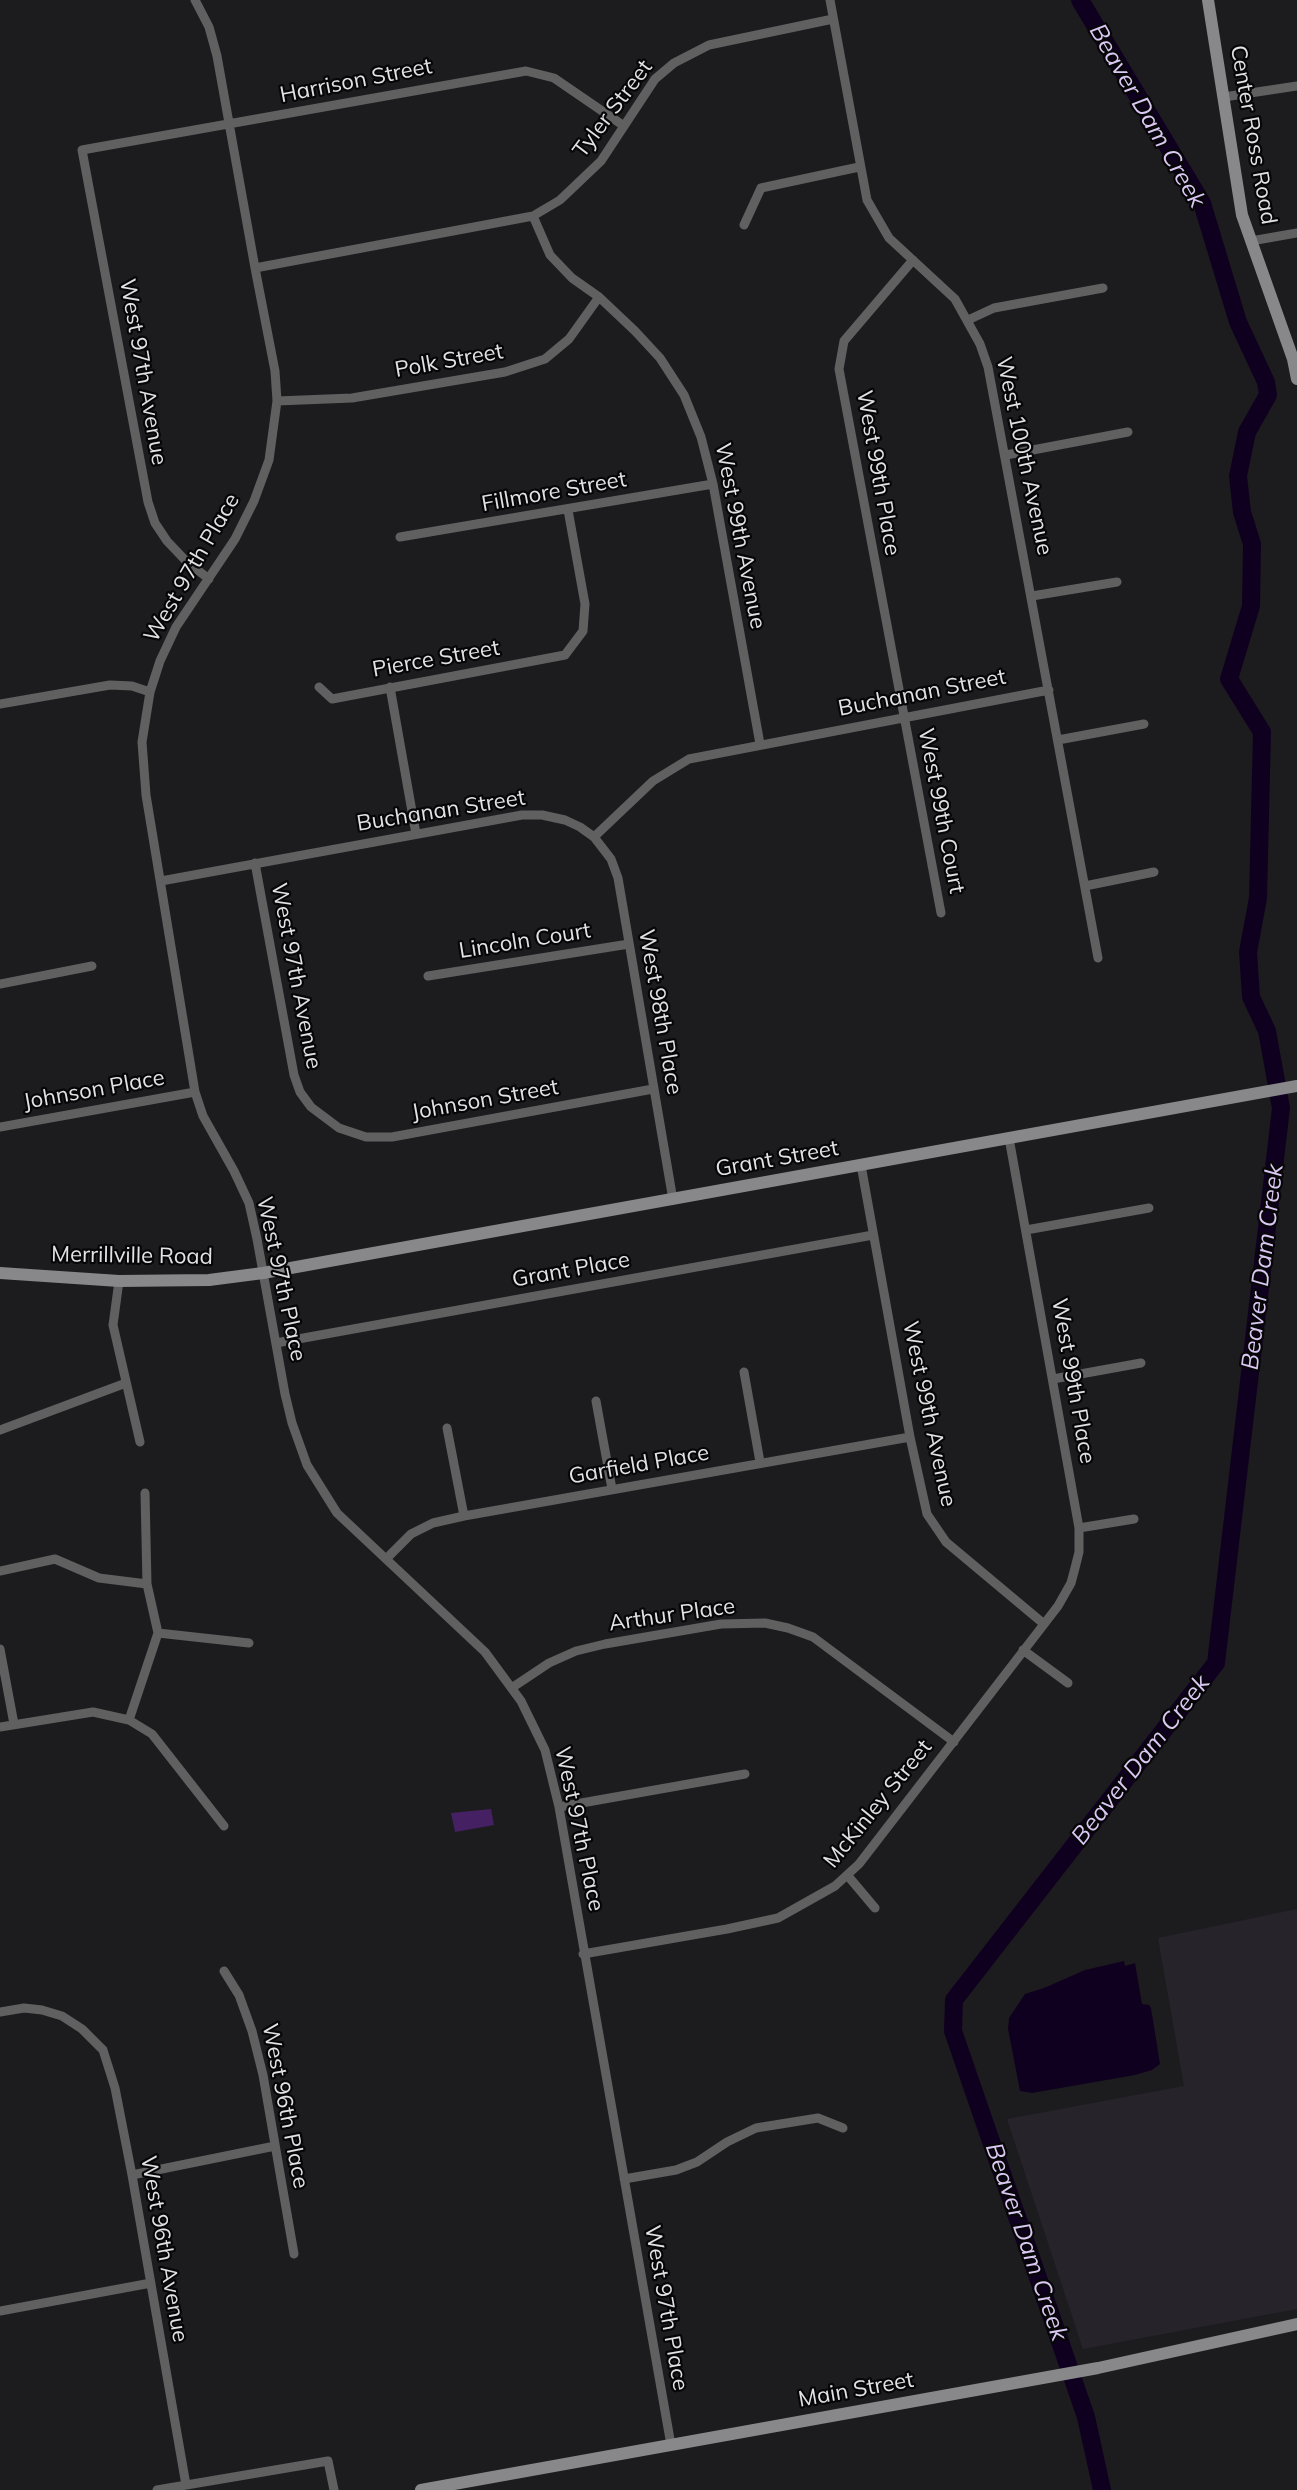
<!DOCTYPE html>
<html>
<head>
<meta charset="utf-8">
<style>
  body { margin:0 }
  canvas { display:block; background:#1c1b1e }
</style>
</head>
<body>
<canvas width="1297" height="2490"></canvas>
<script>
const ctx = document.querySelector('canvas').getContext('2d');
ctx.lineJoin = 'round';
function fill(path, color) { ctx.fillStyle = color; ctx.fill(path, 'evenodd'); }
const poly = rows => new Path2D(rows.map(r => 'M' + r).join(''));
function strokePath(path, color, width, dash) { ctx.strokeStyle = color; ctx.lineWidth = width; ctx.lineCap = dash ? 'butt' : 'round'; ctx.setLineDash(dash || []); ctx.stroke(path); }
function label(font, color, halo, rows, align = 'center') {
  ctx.font = font + ' Mulish,sans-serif'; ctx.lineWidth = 4.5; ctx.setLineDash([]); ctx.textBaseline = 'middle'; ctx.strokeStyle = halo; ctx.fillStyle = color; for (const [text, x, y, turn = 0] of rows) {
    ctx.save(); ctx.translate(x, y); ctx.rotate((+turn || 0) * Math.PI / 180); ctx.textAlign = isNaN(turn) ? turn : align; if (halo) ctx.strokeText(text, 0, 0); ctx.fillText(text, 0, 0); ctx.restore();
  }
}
fill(poly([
  [1297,1909,1297,2309,1083,2349,1007,2119,1184,2086,1158,1938]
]), '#26232b');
fill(poly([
  [491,1809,494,1825,455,1832,451,1813]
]), '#452163');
fill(poly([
  [1124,1961,1125,1966,1135,1963,1142,2004,1149,2005,1151,2008,1160,2064,1152,2070,1135,2075,1032,2093,1020,2091,1008,2029,1009,2018,1025,1994,1044,1988,1085,1970]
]), '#100020');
strokePath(poly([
  [1080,0,1202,203,1238,322,1266,382,1268,395,1247,432,1238,476,1242,512,1252,544,1251,606,1229,679,1262,732,1258,898,1248,952,1251,997,1267,1031,1281,1108,1216,1663,954,2000,953,2031,1086,2417,1102,2490]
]), '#100020', 18);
strokePath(poly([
  [195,0,209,27,217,56,255,268,275,371,277,401,269,460,254,501,235,539,176,627,160,661,150,692,142,742,146,795,195,1092,203,1116,234,1171,249,1203,257,1239,285,1394,292,1423,307,1465,337,1513,485,1652,521,1701,545,1750,559,1807,671,2445],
  [830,0,867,200,889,238,955,299,980,344,988,367,1098,958],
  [1224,97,1297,86],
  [533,216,550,255,572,278,599,297,635,331,660,358,684,395,701,437,713,484,760,744],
  [744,225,761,188,859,167],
  [1251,241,1297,233],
  [913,260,844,341,839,369,941,913],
  [255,268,533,216,560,200,601,161,655,79,674,63,709,45,833,19],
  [968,320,994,308,1103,288],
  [277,401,352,398,505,372,545,359,569,339,599,297],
  [1006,455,1128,432],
  [400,537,713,484],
  [209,579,186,561,167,541,155,523,148,502,82,150,526,71,554,78,624,126],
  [1032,596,1117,582],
  [319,687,332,699,565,655,583,631,585,604,568,510],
  [390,687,416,834],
  [0,704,110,685,132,686,150,692],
  [1058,740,1144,724],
  [594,837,653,781,689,759,1049,690],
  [255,863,294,1075,300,1092,311,1107,339,1128,366,1137,392,1137,653,1089],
  [161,881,522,815,542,815,565,820,580,827,594,837,611,859,618,878,673,1200],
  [1085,886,1154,872],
  [428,976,629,944],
  [0,984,92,966],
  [0,1127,195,1092],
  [861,1165,910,1437,927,1514,946,1542,1044,1624],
  [1026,1230,1149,1208],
  [119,1281,113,1325,140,1442],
  [276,1343,873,1235],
  [744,1372,760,1462],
  [1053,1379,1141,1363],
  [596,1401,612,1489],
  [447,1428,464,1516],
  [0,1430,126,1383],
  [1079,1528,1134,1519],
  [387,1558,411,1534,433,1523,464,1516,910,1437],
  [0,1571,55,1559,99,1578,147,1584],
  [158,1633,249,1643],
  [0,1649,14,1724],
  [1023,1650,1068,1683],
  [513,1687,549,1663,576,1651,605,1644,721,1624,765,1623,788,1628,813,1637,954,1742],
  [129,1720,158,1633,147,1584,145,1493],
  [0,1727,93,1712,129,1720,152,1734,224,1826],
  [559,1807,745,1774],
  [848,1876,875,1908],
  [583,1954,727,1929,778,1918,835,1886,859,1864,1058,1606,1071,1583,1075,1568,1079,1552,1079,1528,1009,1138],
  [224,1971,239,1995,252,2031,263,2075,294,2254],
  [0,2012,24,2008,42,2010,62,2016,82,2029,103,2050,115,2088,132,2175,186,2485],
  [132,2175,275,2146],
  [624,2179,676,2170,697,2162,727,2142,756,2128,818,2118,843,2128],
  [0,2311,151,2283],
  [157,2490,328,2461,334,2490]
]), '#606061', 9);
strokePath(poly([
  [1208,0,1242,215,1293,359,1297,379],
  [0,1273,119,1281,209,1280,263,1273,1297,1086],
  [421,2490,1098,2368,1297,2324]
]), '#88878a', 12);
label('22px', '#e2e1e4', '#060607', [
  ["Harrison Street",356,81,-11],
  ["Tyler Street",613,109,-53],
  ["Center Ross Road",1253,135,80],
  ["Polk Street",449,361,-10],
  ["West 97th Avenue",143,372,80],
  ["West 100th Avenue",1024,456,78],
  ["West 99th Place",878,473,80],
  ["Fillmore Street",554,492,-10],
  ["West 99th Avenue",740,536,79],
  ["West 97th Place",192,568,-60],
  ["Pierce Street",436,659,-10],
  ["Buchanan Street",922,693,-11],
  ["Buchanan Street",441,811,-9],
  ["West 99th Court",941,811,79],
  ["Lincoln Court",525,941,-9],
  ["West 97th Avenue",296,976,79],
  ["West 98th Place",660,1012,80],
  ["Johnson Place",94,1090,-10],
  ["Johnson Street",485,1100,-10],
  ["Grant Street",777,1159,-10],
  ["Merrillville Road",132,1256,1],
  ["Grant Place",571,1270,-10],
  ["West 97th Place",281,1279,78],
  ["West 99th Place",1073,1381,80],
  ["West 99th Avenue",929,1414,78],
  ["Garfield Place",639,1465,-10],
  ["Arthur Place",672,1615,-8],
  ["McKinley Street",878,1804,-51],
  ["West 97th Place",579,1829,78],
  ["West 96th Place",285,2106,79],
  ["West 96th Avenue",164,2249,80],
  ["West 97th Place",666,2308,80],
  ["Main Street",856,2390,-10]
]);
label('italic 24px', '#dbc7f3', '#060607', [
  ["Beaver Dam Creek",1147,116,60],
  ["Beaver Dam Creek",1263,1267,-83],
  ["Beaver Dam Creek",1141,1760,-52],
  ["Beaver Dam Creek",1026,2242,71]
]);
</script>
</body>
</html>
